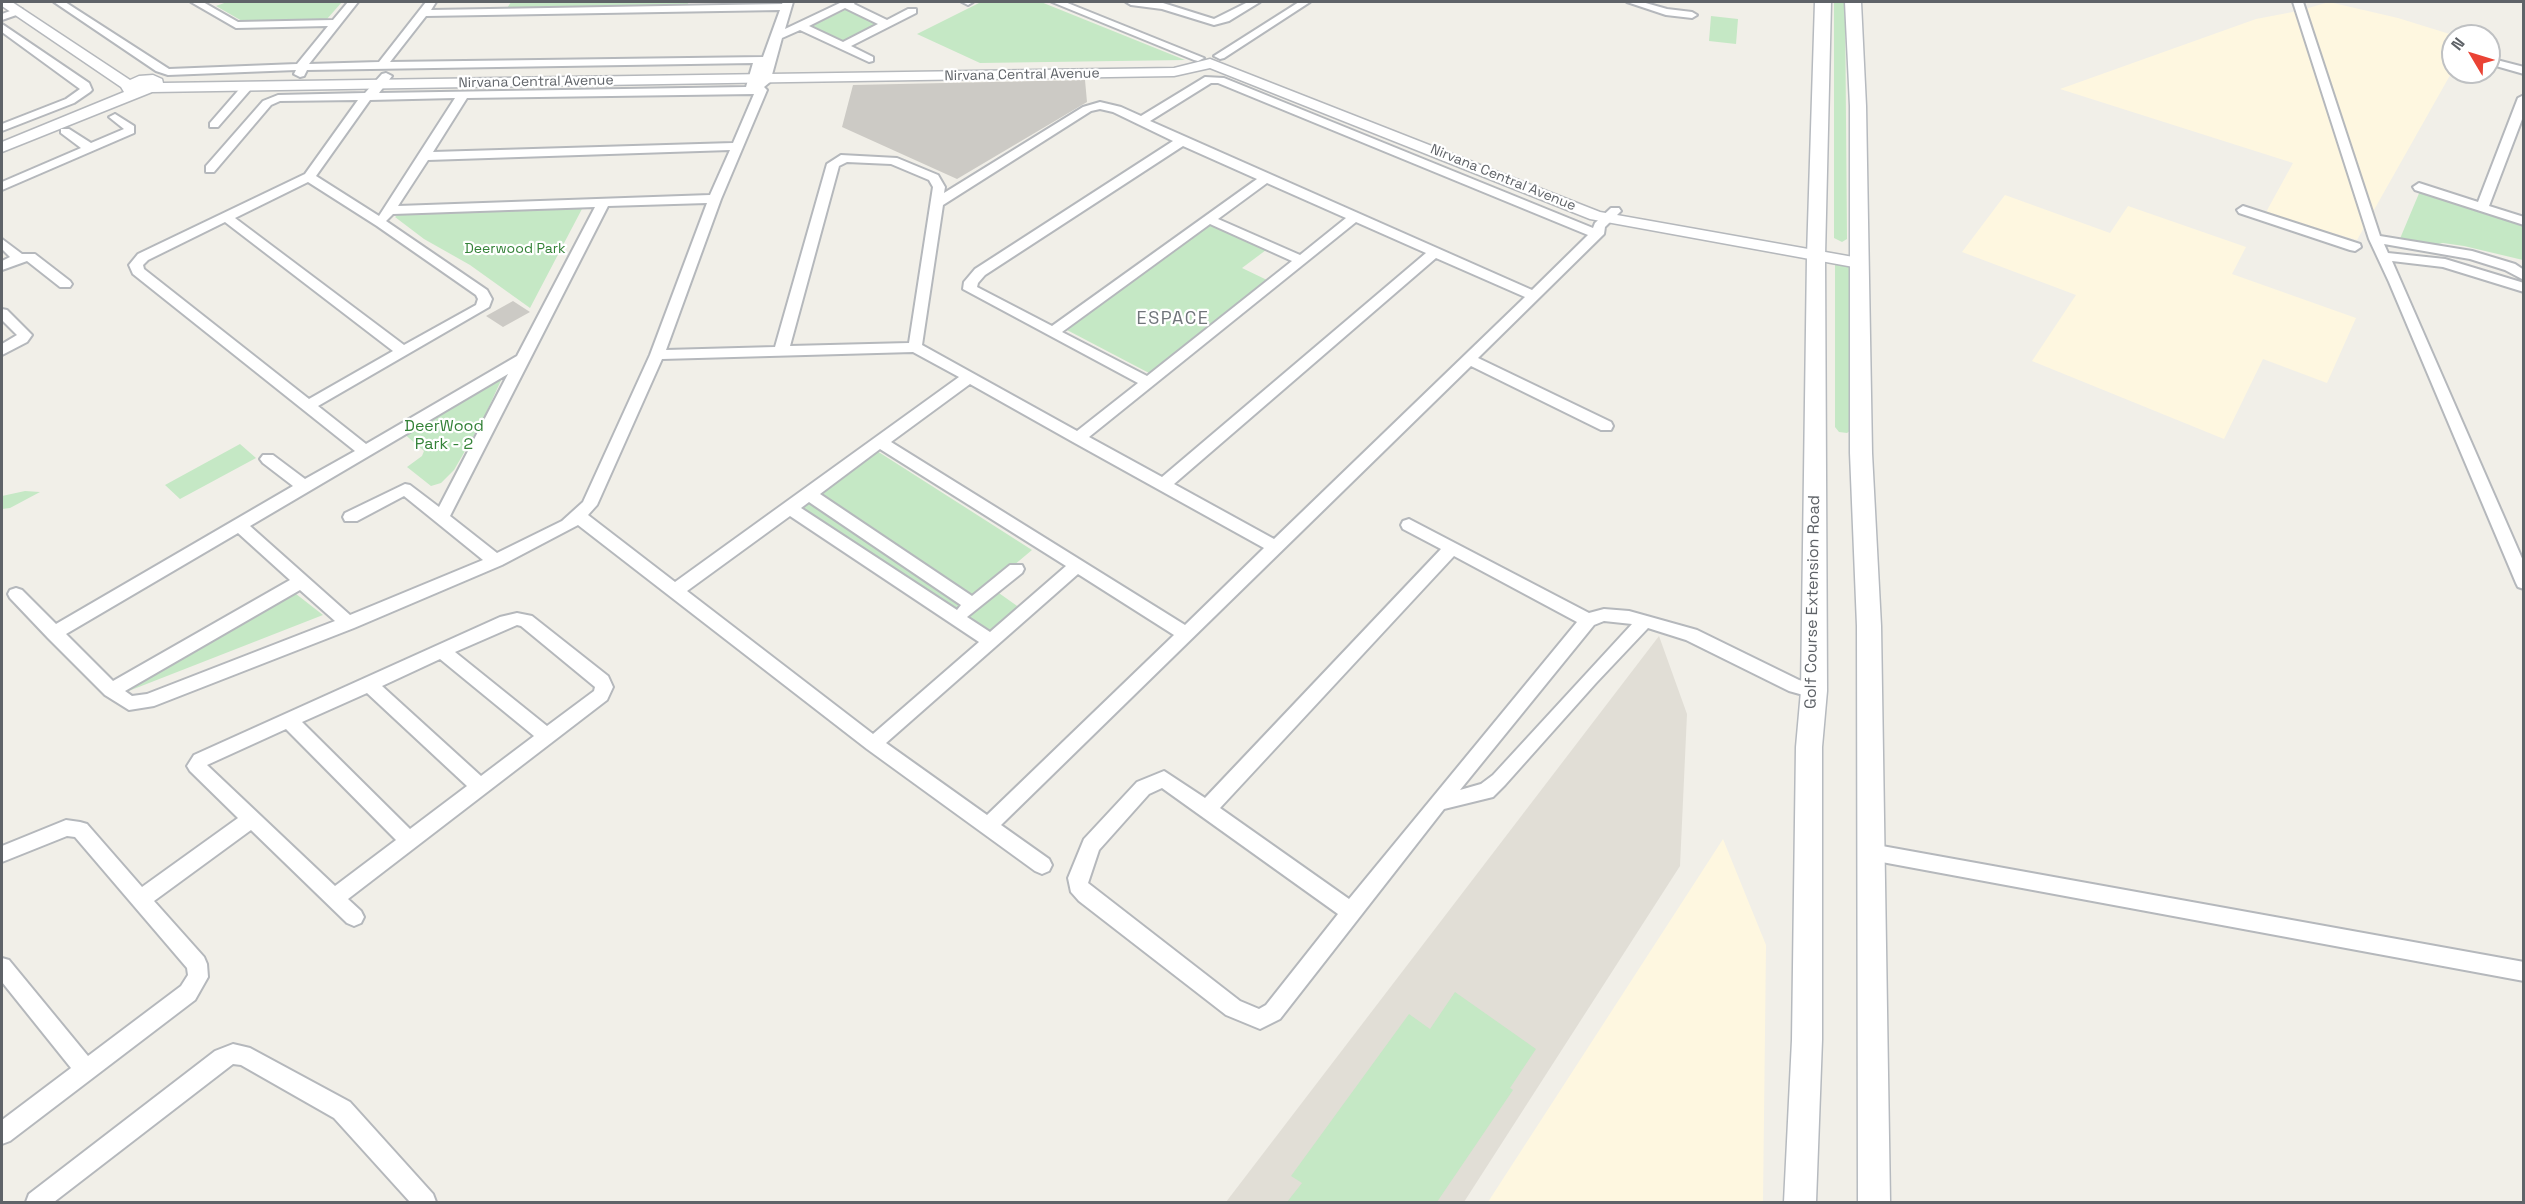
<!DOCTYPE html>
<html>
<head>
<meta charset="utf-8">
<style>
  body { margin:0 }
  #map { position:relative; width:2525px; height:1204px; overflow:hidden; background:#f1efe8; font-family:"Space Grotesk",sans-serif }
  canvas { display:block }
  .frame { position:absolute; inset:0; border:3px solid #5f6368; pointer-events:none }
  .north { position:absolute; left:2441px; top:24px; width:60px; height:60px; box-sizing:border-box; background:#fff; border:2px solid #bfc1c3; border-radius:50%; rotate:308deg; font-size:16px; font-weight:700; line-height:24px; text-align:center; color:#5f6368 }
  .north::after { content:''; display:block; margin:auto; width:21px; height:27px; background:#ea4335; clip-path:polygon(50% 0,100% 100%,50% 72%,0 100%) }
</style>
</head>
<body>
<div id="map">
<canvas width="2525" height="1204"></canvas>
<div class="frame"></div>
<div class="north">N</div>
</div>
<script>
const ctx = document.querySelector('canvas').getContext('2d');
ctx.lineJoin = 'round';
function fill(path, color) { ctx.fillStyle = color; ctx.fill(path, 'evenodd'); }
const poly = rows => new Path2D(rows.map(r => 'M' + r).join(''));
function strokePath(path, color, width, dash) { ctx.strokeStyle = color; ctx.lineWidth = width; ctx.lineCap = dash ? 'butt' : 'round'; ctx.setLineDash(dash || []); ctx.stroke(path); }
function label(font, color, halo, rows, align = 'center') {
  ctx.font = font + ' "Space Grotesk",sans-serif'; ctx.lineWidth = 4.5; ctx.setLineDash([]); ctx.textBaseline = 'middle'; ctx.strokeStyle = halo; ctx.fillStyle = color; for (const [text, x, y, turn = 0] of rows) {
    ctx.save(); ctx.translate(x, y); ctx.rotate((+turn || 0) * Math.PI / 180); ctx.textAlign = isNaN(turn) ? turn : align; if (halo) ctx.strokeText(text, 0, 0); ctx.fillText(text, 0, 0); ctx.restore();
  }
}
fill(poly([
  [2329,2,2398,18,2456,36,2453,36,2453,70,2357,240,2265,214,2293,163,2060,89,2256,19,2298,11],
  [2005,195,2110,233,2128,206,2246,247,2232,274,2356,318,2327,383,2263,359,2224,439,2032,361,2076,295,1962,252],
  [1723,839,1766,945,1763,1202,1488,1202]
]), '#fef7e0');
fill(poly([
  [1659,636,1687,714,1680,866,1464,1202,1226,1202]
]), '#e1ded6');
fill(poly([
  [227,2,342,2,327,19,242,21,216,6],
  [511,2,689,2,685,8,506,10],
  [981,2,1041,2,1185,60,980,63,917,34],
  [1834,2,1845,2,1847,239,1842,242,1834,238],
  [847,9,879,24,842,43,810,27],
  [1711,16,1738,19,1736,44,1709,41],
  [2420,191,2523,223,2523,260,2464,246,2443,243,2429,246,2399,241],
  [583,207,530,308,470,265,424,239,395,217,401,212],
  [1209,224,1266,250,1242,268,1267,280,1149,373,1067,330],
  [1837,262,1849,267,1851,430,1847,433,1839,432,1835,427,1835,265],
  [503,376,483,420,454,470,441,483,431,486,407,467,422,456,424,451,402,432],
  [240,444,256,458,180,499,165,485],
  [877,451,1032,550,989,586,1020,608,990,634,803,508],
  [25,491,40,492,10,508,2,509,2,496],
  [291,590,323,615,126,692,128,683],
  [1455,992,1536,1049,1510,1088,1513,1090,1437,1202,1287,1202,1302,1183,1291,1176,1409,1014,1430,1029]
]), '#c5e8c5');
fill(poly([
  [1085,80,1087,102,957,179,842,127,853,85],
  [513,301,530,312,503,327,486,316]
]), '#cccac5');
const minor = poly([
  [54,2,65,2,169,69,297,64,328,26,236,28,191,2,203,2,238,22,333,20,348,2,358,2,309,64,379,62,426,2,436,2,431,10,782,4,783,2,793,2,785,29,842,2,855,2,854,4,887,20,908,9,916,9,916,13,851,46,873,57,873,61,869,62,800,30,782,38,770,82,764,87,767,90,721,199,666,350,775,347,827,164,841,155,897,158,938,175,945,187,944,193,1083,107,1100,102,1121,107,1141,116,1205,77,1224,78,1593,228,1595,223,1611,208,1619,208,1621,211,1605,227,1604,234,1478,358,1611,422,1613,426,1611,430,1601,430,1471,366,1001,825,1049,859,1052,865,1049,871,1042,874,1035,871,867,749,578,525,502,565,354,628,154,706,129,710,105,695,48,638,10,598,8,594,10,590,16,588,22,590,56,624,293,486,263,463,260,459,263,455,273,455,305,479,355,451,133,274,129,265,138,254,305,174,358,100,280,101,271,105,214,172,206,172,206,166,263,101,278,95,365,93,382,74,386,73,392,76,379,93,746,87,753,63,307,70,304,76,300,77,294,74,296,70,168,75,156,71,54,2],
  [845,8,878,24,843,42,809,26,845,8],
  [780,10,763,57,390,62,426,16,780,10],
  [1211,83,1218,83,1588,235,1532,290,1150,121,1211,83],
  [754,94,733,143,433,152,467,98,754,94],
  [455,98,379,216,316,176,370,100,455,98],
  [1100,109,1113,112,1173,141,975,269,964,282,963,289,1138,383,1077,431,922,345,943,205,1091,111,1100,109],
  [1183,146,1257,179,1052,326,977,287,978,283,985,275,1183,146],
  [730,150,710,195,398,206,428,160,730,150],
  [847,162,891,164,929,180,933,187,909,343,790,346,839,166,847,162],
  [308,182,377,226,476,295,478,299,476,305,404,345,235,218,308,182],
  [1267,183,1346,218,1300,255,1218,219,1267,183],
  [707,203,650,355,583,502,562,521,497,553,450,516,608,206,707,203],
  [595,207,517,356,366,444,318,406,489,307,492,299,487,290,386,221,393,214,595,207],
  [225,222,393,351,309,399,144,269,143,265,148,260,225,222],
  [1356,222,1426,253,1162,477,1089,437,1356,222],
  [1210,224,1292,261,1147,376,1062,332,1210,224],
  [1436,258,1525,297,1274,539,1174,484,1436,258],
  [913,352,959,377,675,582,588,515,597,505,662,359,913,352],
  [508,374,439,507,410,485,405,484,345,513,343,517,345,521,357,521,404,496,483,560,350,615,250,526,508,374],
  [970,384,1073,442,1264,548,1185,625,891,442,970,384],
  [880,449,1066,566,990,632,967,617,1022,573,1024,569,1022,565,1010,565,972,596,820,494,880,449],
  [809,502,961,605,957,610,801,508,809,502],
  [790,516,979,642,873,734,687,591,790,516],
  [238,533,290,580,113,681,66,634,238,533],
  [1078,574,1174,635,987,815,886,743,1078,574],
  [300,590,335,621,147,694,132,696,125,691,300,590],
  [962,2,973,2,968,5,962,2],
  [1052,2,1065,2,1204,58,1198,61,1194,60,1052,2],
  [1126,2,1163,3,1214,19,1248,2,1260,2,1229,21,1214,25,1162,9,1131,5,1126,2],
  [1299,2,1310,2,1224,58,1220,59,1214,56,1299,2],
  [1627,2,1642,2,1667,9,1692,12,1697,15,1692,18,1666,15,1627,2],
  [2293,2,2303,2,2380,236,2472,251,2515,264,2524,270,2524,280,2505,270,2470,259,2384,244,2388,253,2445,259,2524,283,2524,292,2443,267,2392,261,2524,563,2524,589,2518,587,2516,583,2389,282,2369,239,2293,2],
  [18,8,22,9,22,13,2,20,2,14,18,8],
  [2,24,89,83,92,90,90,92,74,103,2,131,2,124,66,99,80,89,2,32,2,24],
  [2489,58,2524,67,2524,74,2489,64,2489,58],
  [247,84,251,85,251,89,218,127,210,127,210,123,243,85,247,84],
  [2524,95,2524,114,2489,206,2524,217,2524,225,2415,190,2413,187,2419,183,2478,202,2518,98,2524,95],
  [115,114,134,126,134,133,2,190,2,182,81,148,61,133,61,129,69,129,91,143,124,129,109,117,115,114],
  [2243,206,2360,244,2361,247,2355,251,2350,250,2239,213,2237,210,2243,206],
  [2,239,22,254,35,254,70,281,72,284,70,287,60,287,27,261,2,270,2,261,10,257,2,249,2,239],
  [2,309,7,310,32,335,27,342,2,355,2,344,17,335,2,320,2,309],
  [1409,519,1589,613,1604,609,1629,611,1697,630,1799,680,1820,686,1823,691,1820,696,1814,698,1789,691,1686,640,1648,628,1596,683,1505,785,1493,797,1444,809,1280,1019,1260,1029,1226,1015,1079,901,1071,892,1068,878,1084,839,1137,782,1164,771,1205,798,1441,549,1403,529,1401,525,1403,521,1409,519],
  [1454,556,1577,622,1349,899,1220,808,1454,556],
  [1604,621,1632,624,1493,775,1481,784,1460,790,1594,625,1604,621],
  [1162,788,1338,914,1266,1005,1259,1009,1240,1001,1088,883,1099,850,1149,794,1162,788],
  [517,613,532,616,608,676,613,687,607,700,348,899,361,911,364,917,361,923,354,926,347,923,251,830,154,901,204,957,207,964,208,977,195,1000,10,1141,2,1144,2,1120,71,1068,2,982,2,958,9,960,88,1056,181,986,188,975,187,968,75,837,67,836,2,862,2,846,66,820,80,822,87,824,142,887,238,818,190,771,187,766,194,755,500,617,517,613],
  [517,625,521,626,595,687,594,691,547,726,455,652,517,625],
  [440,659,534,736,481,776,382,686,440,659],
  [367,693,467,786,410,829,302,722,367,693],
  [286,729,396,840,335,886,207,765,286,729],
  [1871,844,2524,962,2524,981,1871,860,1864,858,1861,852,1864,846,1871,844],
  [233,1044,250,1048,350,1102,433,1194,436,1202,410,1202,334,1118,241,1065,233,1064,54,1202,26,1202,29,1194,215,1051,233,1044]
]);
const tertiary = poly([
  [2,2,12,2,130,80,139,76,153,75,162,79,163,83,1174,68,1210,59,1600,212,1859,258,1867,263,1859,268,1590,219,1210,68,1174,76,152,92,2,152,2,142,124,92,121,87,2,6,2,2]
]);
const secondary = poly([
  [1815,2,1831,2,1825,256,1827,691,1822,747,1822,1040,1816,1202,1784,1202,1792,1040,1796,747,1801,691,1807,256,1815,2],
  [1845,2,1861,2,1866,106,1872,453,1881,626,1890,1202,1858,1202,1857,626,1850,453,1850,106,1845,2]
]);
strokePath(minor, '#b5b8bc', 4);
strokePath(tertiary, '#b5b8bc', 3);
strokePath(secondary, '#b6babf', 3);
fill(minor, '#fff');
fill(tertiary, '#fff');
fill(secondary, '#fff');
label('14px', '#5f6368', '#fff', [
  ["Nirvana Central Avenue",1022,75,-1],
  ["Nirvana Central Avenue",536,82,-1],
  ["Nirvana Central Avenue",1503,178,22]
]);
label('14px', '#348238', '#fff', [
  ["Deerwood Park",515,249]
]);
label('16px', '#348238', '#fff', [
  ["DeerWood",444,427],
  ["Park - 2",444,445]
]);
label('16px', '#5f6368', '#fff', [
  ["Golf Course Extension Road",1813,602,-89]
]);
ctx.letterSpacing = '1.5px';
label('18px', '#70757a', '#fff', [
  ["ESPACE",1173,319]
]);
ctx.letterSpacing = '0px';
</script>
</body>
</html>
